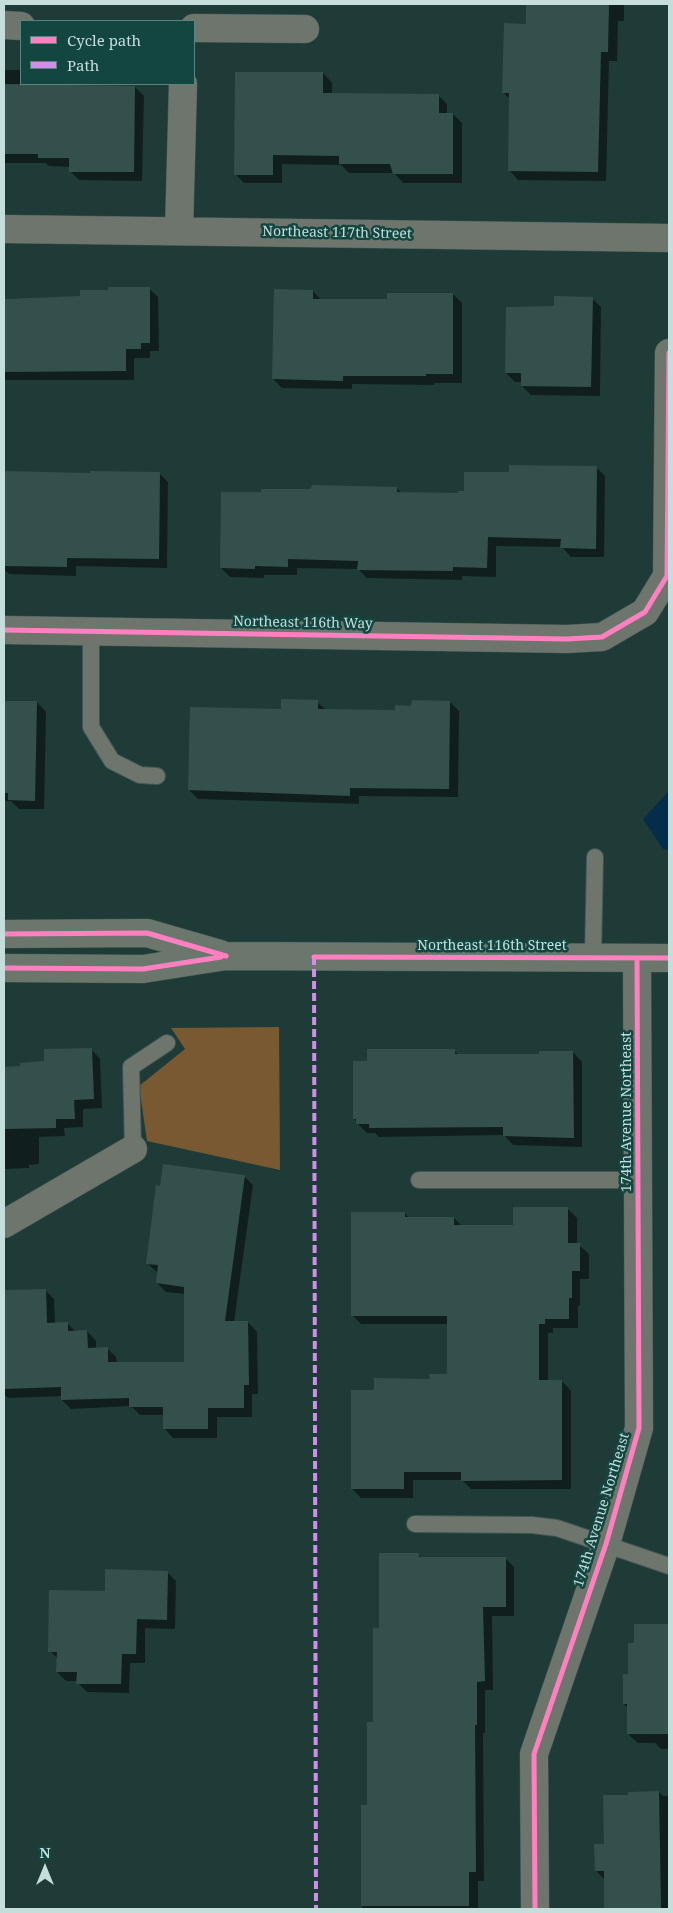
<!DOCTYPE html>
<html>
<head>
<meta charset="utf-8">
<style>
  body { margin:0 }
  #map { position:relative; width:673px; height:1913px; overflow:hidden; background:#1f3b38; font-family:"Noto Serif",serif }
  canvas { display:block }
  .frame { position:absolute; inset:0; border:5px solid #c6dedb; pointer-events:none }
  .legend { position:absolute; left:20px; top:20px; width:175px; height:65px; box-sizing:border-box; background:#144641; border:1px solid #5b837f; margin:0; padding:6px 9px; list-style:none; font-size:15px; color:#c6dedb }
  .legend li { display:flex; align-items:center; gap:10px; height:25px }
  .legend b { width:25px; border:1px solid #5b837f }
  .north { position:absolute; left:20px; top:1843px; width:50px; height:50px; -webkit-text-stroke:4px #144641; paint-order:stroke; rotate:0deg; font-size:14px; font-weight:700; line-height:20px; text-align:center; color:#c6dedb }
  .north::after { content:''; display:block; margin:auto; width:18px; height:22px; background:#c6dedb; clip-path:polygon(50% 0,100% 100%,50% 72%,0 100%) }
</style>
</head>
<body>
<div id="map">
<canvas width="673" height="1913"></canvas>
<div class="frame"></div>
<ul class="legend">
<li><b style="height:6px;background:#ff80c0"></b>Cycle path</li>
<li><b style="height:6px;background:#ce8fe9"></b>Path</li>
</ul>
<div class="north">N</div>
</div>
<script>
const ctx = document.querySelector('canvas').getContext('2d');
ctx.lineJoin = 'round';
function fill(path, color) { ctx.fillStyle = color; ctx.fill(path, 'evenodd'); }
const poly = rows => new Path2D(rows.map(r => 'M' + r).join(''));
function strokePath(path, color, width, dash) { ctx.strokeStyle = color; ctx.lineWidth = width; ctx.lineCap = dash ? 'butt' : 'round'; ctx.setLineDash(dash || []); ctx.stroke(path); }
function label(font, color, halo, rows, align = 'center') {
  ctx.font = font + ' "Noto Serif",serif'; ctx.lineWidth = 5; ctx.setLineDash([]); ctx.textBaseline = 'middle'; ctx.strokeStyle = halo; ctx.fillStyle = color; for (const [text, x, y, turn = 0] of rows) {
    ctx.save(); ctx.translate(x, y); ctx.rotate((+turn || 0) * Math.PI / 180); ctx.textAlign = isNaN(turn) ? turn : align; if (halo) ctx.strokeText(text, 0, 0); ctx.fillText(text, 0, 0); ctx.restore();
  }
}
fill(poly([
  [279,1027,280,1170,147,1141,139,1086,185,1049,171,1028]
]), '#785932');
fill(poly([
  [669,791,669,850,663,849,643,819]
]), '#032d4b');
fill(poly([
  [528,4,624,4,624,21,618,21,617,61,609,61,606,181,518,180,509,170,510,99,504,93,527,25],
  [4,70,21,70,21,84,37,84,37,86,135,87,144,96,142,181,79,180,70,171,70,167,49,166,45,163,4,163],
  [323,73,332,83,332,94,438,95,447,104,447,114,453,114,462,123,462,183,403,183,394,173,349,173,341,165,282,164,282,183,244,183,235,174],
  [149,288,158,297,159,351,150,351,150,358,134,358,134,380,4,380,4,299,81,297],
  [313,291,322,301,388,301,453,294,462,303,462,383,434,383,434,385,352,384,352,389,282,388,273,379],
  [592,298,601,307,600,396,531,395,522,386,522,382,515,382,506,373,556,307],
  [596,467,605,476,604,557,571,557,562,547,496,546,496,577,462,576,462,580,367,578,358,569,297,568,297,575,264,575,264,578,230,577,221,568,262,493,397,488,402,494,459,495,510,473],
  [4,472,91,474,159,473,168,482,167,568,76,566,76,576,9,574,4,569],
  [4,702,37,702,46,712,44,809,19,809,11,801,4,801],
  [317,702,326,710,396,712,412,707,450,702,459,711,458,797,359,796,359,804,198,799,189,790,282,710],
  [91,1049,100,1059,102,1108,83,1109,83,1127,64,1128,65,1136,39,1137,39,1164,29,1165,29,1168,4,1169,4,1068,21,1068,46,1063],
  [454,1051,459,1055,541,1055,573,1052,582,1062,582,1147,513,1145,504,1135,379,1137,375,1133,367,1133,358,1124,354,1119],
  [244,1176,253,1185,234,1322,248,1322,257,1332,258,1394,252,1394,252,1417,217,1417,217,1438,173,1438,164,1428,164,1415,140,1415,131,1406,71,1409,62,1400,62,1396,9,1398,4,1395,4,1291,45,1290,54,1299,55,1324,67,1323,76,1332,87,1331,96,1341,96,1349,107,1348,116,1357,117,1363,186,1363,186,1294,166,1292,157,1283,158,1273,147,1263],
  [568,1209,577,1218,577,1245,579,1245,589,1254,589,1279,580,1279,580,1306,578,1306,578,1328,553,1328,553,1333,548,1333,548,1381,562,1381,571,1391,571,1489,471,1489,462,1480,413,1480,413,1498,361,1498,352,1489,375,1391,449,1375,449,1324,361,1324,352,1315,405,1213,409,1218,454,1218,462,1226,515,1226],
  [418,1554,423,1559,505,1558,514,1567,514,1616,492,1616,493,1690,485,1690,485,1733,483,1733,484,1881,478,1881,478,1909,362,1909,362,1806,369,1806,381,1629],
  [167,1572,176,1581,175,1629,145,1628,145,1663,130,1663,129,1693,87,1692,78,1683,78,1681,66,1681,57,1672,58,1659,50,1651,106,1592],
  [635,1625,669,1625,669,1749,661,1749,655,1743,638,1743,628,1734,628,1708,624,1704,635,1644],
  [659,1792,663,1796,669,1796,669,1909,606,1909,605,1880,596,1871,605,1845,630,1797]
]), '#0007');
fill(poly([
  [526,4,609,4,608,52,601,52,598,172,508,171,509,93,502,93,504,23,526,24],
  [235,72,323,72,323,93,439,94,439,113,453,113,453,174,393,174,390,164,339,164,339,156,273,155,273,175,234,175],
  [4,84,135,86,134,172,69,172,69,158,38,158,38,154,4,154],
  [108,287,150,287,150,343,141,343,141,349,126,349,126,371,4,372,4,299,80,296,80,290,108,290],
  [274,289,313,290,313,299,387,299,387,293,453,293,453,374,426,374,426,376,343,376,343,381,272,379],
  [554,296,593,297,591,387,521,386,521,373,505,373,506,307,554,306],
  [509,465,597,466,596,549,560,548,561,539,488,537,487,568,453,567,453,571,357,570,358,561,288,559,288,567,255,566,255,569,220,568,221,492,261,492,261,489,311,489,312,485,397,487,397,492,458,493,458,491,464,491,464,472,509,472],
  [4,471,90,473,90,471,160,472,159,559,67,558,67,567,4,566],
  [281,699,318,700,318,709,395,710,395,705,411,706,412,700,450,701,449,789,350,788,350,796,188,790,190,707,281,709],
  [4,701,37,701,35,801,8,800,8,793,4,793],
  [92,1048,94,1099,74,1100,75,1119,56,1119,56,1128,4,1129,4,1067,20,1066,20,1063,44,1061,44,1049],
  [367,1049,455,1049,455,1054,539,1054,539,1051,573,1051,574,1138,503,1136,503,1127,369,1128,369,1124,356,1124,356,1119,353,1119,353,1061,367,1061],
  [163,1164,245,1175,225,1321,248,1321,249,1385,244,1385,244,1408,208,1408,208,1429,163,1429,163,1407,129,1407,129,1398,61,1400,61,1387,4,1389,4,1290,46,1289,47,1323,68,1322,68,1331,87,1330,88,1348,108,1347,108,1362,184,1362,184,1287,156,1283,158,1265,146,1264,156,1185,160,1186],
  [513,1207,568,1207,568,1243,580,1243,580,1271,572,1271,572,1298,569,1298,569,1319,545,1319,545,1324,539,1324,539,1380,562,1380,562,1480,461,1481,461,1472,404,1472,404,1489,351,1489,351,1390,374,1390,374,1378,430,1379,429,1374,447,1374,447,1316,351,1316,351,1212,405,1212,405,1217,454,1217,454,1225,513,1225],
  [379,1553,419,1553,419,1557,506,1557,506,1607,483,1607,485,1681,477,1682,477,1725,475,1725,476,1872,469,1872,469,1906,361,1906,361,1805,367,1805,367,1722,373,1722,373,1628,379,1628],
  [105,1569,168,1571,167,1620,137,1619,136,1654,122,1654,121,1684,76,1684,77,1672,56,1672,57,1652,48,1652,49,1590,105,1591],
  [634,1624,669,1624,669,1734,627,1734,627,1704,623,1704,623,1674,628,1674,628,1643,634,1643],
  [659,1791,661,1908,604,1909,604,1871,595,1871,594,1844,604,1844,603,1795,628,1795,628,1792]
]), '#34504d');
const lane = poly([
  [91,631,91,727,112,761,140,775,157,776],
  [593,957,595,857],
  [133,1149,131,1067,167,1043],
  [419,1180,638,1180],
  [415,1524,532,1525,557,1528,669,1566]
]);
const street = poly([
  [4,25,21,26],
  [194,28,305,29],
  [4,229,669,238],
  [179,231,183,84],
  [4,630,567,639,602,637,645,612,667,576,669,353],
  [4,1224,133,1149],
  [535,1909,534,1754,606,1544,639,1428,637,958]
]);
const secondary = poly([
  [4,934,147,933,220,954],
  [4,968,143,969,226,956,669,958]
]);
strokePath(lane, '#405654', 18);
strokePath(street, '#405654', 29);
strokePath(secondary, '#405654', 29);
strokePath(lane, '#6d756c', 16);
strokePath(street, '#6d756c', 28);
strokePath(secondary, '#6b776d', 28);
strokePath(poly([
  [314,957,316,1909]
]), '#ce8fe9', 4, [8, 4]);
strokePath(poly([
  [4,630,567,639,602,637,645,612,667,576,669,353],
  [4,934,147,933,226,956],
  [314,957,669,958],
  [4,968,143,969,221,957],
  [535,1909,534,1754,606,1544,639,1428,637,958]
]), '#ff80c0', 5);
label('14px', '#c6dedb', '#144641', [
  ["Northeast 117th Street",337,233,1],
  ["Northeast 116th Way",303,623,1],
  ["Northeast 116th Street",492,946],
  ["174th Avenue Northeast",627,1112,-90],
  ["174th Avenue Northeast",602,1510,-73]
]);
</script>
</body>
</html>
